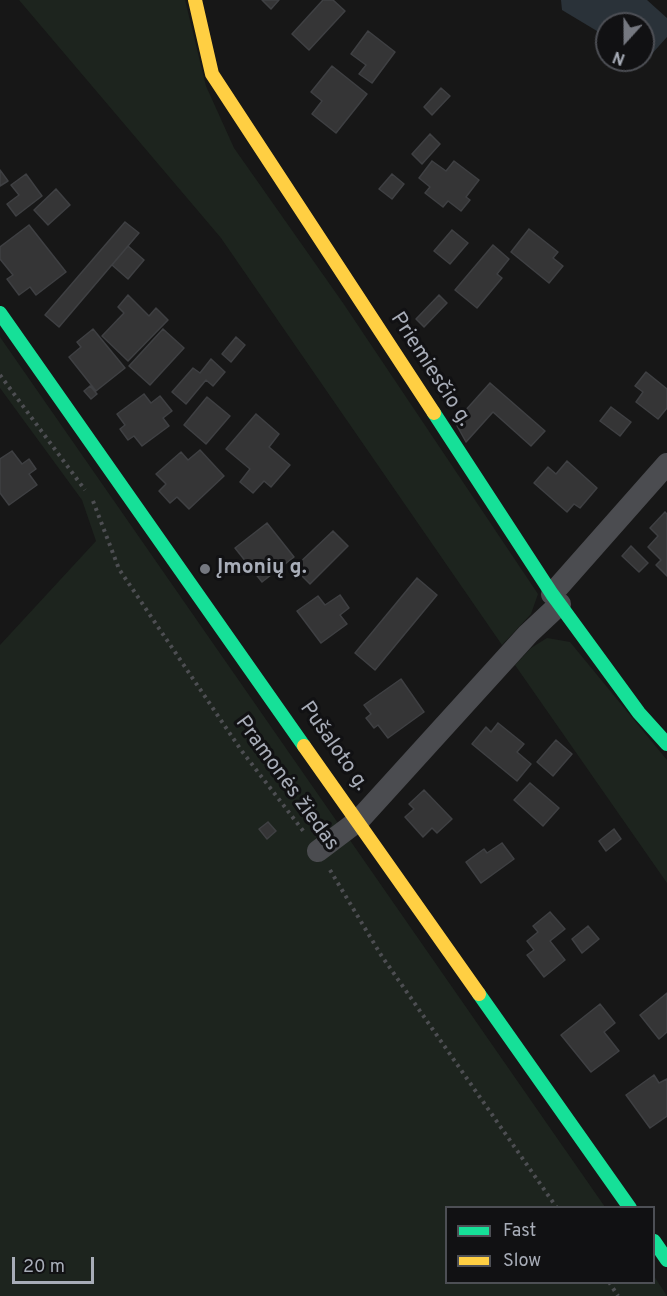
<!DOCTYPE html>
<html>
<head>
<meta charset="utf-8">
<style>
  body { margin:0 }
  #map { position:relative; width:667px; height:1296px; overflow:hidden; background:#171717; font-family:Overpass,sans-serif }
  canvas { display:block }
  .legend { position:absolute; left:445px; top:1206px; width:210px; height:78px; box-sizing:border-box; background:#111113; border:2px solid #4d4f55; margin:0; padding:8px 10px; list-style:none; font-size:18px; color:#a8adb8 }
  .legend li { display:flex; align-items:center; gap:12px; height:30px }
  .legend b { width:30px; border:2px solid #4d4f55 }
  .north { position:absolute; left:595px; top:12px; width:60px; height:60px; box-sizing:border-box; background:#111113; border:2px solid #4d4f55; border-radius:50%; rotate:201deg; font-size:16px; font-weight:700; line-height:24px; text-align:center; color:#a8adb8 }
  .north::after { content:''; display:block; margin:auto; width:21px; height:27px; background:#757880; clip-path:polygon(50% 0,100% 100%,50% 72%,0 100%) }
  .scale { position:absolute; left:12px; top:1257px; width:82px; height:27px; box-sizing:border-box; border:3px solid #a8adb8; border-top:0; padding-left:8px; font-size:18px; line-height:21px; white-space:nowrap; color:#a8adb8; -webkit-text-stroke:4px #111113; paint-order:stroke }
</style>
</head>
<body>
<div id="map">
<canvas width="667" height="1296"></canvas>
<ul class="legend">
<li><b style="height:8px;background:#16e098"></b>Fast</li>
<li><b style="height:8px;background:#ffcf43"></b>Slow</li>
</ul>
<div class="north">N</div>
<div class="scale">20 m</div>
</div>
<script>
const ctx = document.querySelector('canvas').getContext('2d');
ctx.lineJoin = 'round';
function fill(path, color) { ctx.fillStyle = color; ctx.fill(path, 'evenodd'); }
const poly = rows => new Path2D(rows.map(r => 'M' + r).join(''));
function strokePath(path, color, width, dash) { ctx.strokeStyle = color; ctx.lineWidth = width; ctx.lineCap = dash ? 'butt' : 'round'; ctx.setLineDash(dash || []); ctx.stroke(path); }
function label(font, color, halo, rows, align = 'center') {
  ctx.font = font + ' Overpass,sans-serif'; ctx.lineWidth = 6; ctx.setLineDash([]); ctx.textBaseline = 'middle'; ctx.strokeStyle = halo; ctx.fillStyle = color; for (const [text, x, y, turn = 0] of rows) {
    ctx.save(); ctx.translate(x, y); ctx.rotate((+turn || 0) * Math.PI / 180); ctx.textAlign = isNaN(turn) ? turn : align; if (halo) ctx.strokeText(text, 0, 0); ctx.fillText(text, 0, 0); ctx.restore();
  }
}
fill(poly([
  [19,0,185,0,206,86,234,148,343,303,538,594,531,614,502,645,221,238],
  [0,337,605,1207,446,1208,446,1282,654,1282,654,1276,667,1296,0,1296,0,645,96,541,82,500,0,388],
  [547,638,570,642,667,760,667,883,515,665,531,648]
]), '#1d241e');
fill(poly([
  [561,0,647,0,667,18,667,37,650,56,643,57,643,24,607,24,607,37,562,10]
]), '#2a3239');
const building = poly([
  [262,0,279,0,271,9,262,0],
  [323,0,333,0,345,11,309,50,292,34,323,0],
  [368,31,395,52,372,83,359,74,366,65,351,54,368,31],
  [332,66,367,94,336,133,312,114,322,101,311,92,332,66],
  [441,88,450,96,432,115,424,107,441,88],
  [430,134,440,144,422,164,412,154,430,134],
  [432,161,446,171,454,161,479,180,466,197,470,200,461,211,448,201,443,207,425,193,430,187,419,178,432,161],
  [0,170,8,181,0,186,0,170],
  [26,174,42,196,16,216,7,204,19,195,11,185,26,174],
  [392,174,404,184,392,199,379,189,392,174],
  [56,189,70,205,48,225,34,210,56,189],
  [125,222,139,233,59,327,45,315,125,222],
  [29,225,66,272,36,295,30,287,19,295,7,279,13,275,0,259,0,247,29,225],
  [529,229,558,252,553,258,563,266,549,283,511,252,529,229],
  [452,230,468,243,450,264,434,251,452,230],
  [493,245,509,259,497,274,502,278,477,308,455,290,493,245],
  [128,246,144,260,128,279,112,265,128,246],
  [128,295,149,316,156,308,168,320,128,361,102,336,124,313,118,307,128,295],
  [439,295,447,303,424,327,416,319,439,295],
  [93,329,125,368,96,391,69,357,81,347,77,342,93,329],
  [163,329,184,348,150,385,129,366,163,329],
  [236,337,245,345,231,362,222,354,236,337],
  [211,359,225,372,213,386,206,380,186,404,172,392,193,368,200,373,211,359],
  [646,372,667,389,667,408,658,419,636,402,643,392,635,386,646,372],
  [490,383,545,431,531,446,493,412,466,442,455,422,490,383],
  [90,386,97,394,91,399,84,391,90,386],
  [144,394,151,403,160,396,172,411,163,418,169,426,142,446,134,436,128,440,120,429,125,425,117,414,144,394],
  [207,397,230,416,206,444,184,425,207,397],
  [611,407,631,422,620,436,600,421,611,407],
  [256,414,279,434,269,447,290,465,271,487,264,481,253,493,240,482,250,469,226,449,256,414],
  [200,450,224,476,189,509,177,497,170,503,159,491,166,484,156,474,181,452,188,460,200,450],
  [12,451,22,464,29,459,36,469,29,474,37,485,9,505,0,493,0,459,12,451],
  [567,461,597,488,580,508,574,504,567,512,534,483,548,467,556,474,567,461],
  [665,512,667,514,667,576,656,565,661,560,648,547,658,536,650,528,665,512],
  [267,523,294,557,262,582,235,548,267,523],
  [333,531,348,546,310,584,294,568,333,531],
  [631,546,648,563,639,572,622,556,631,546],
  [417,578,437,595,375,670,355,653,417,578],
  [340,595,349,608,340,615,347,624,321,643,297,611,318,596,325,605,340,595],
  [401,679,424,712,388,738,378,725,374,728,366,718,371,714,364,705,401,679],
  [498,723,524,744,517,752,531,764,517,781,472,744,486,727,491,732,498,723],
  [556,740,572,754,553,776,537,762,556,740],
  [530,783,559,808,543,826,514,800,530,783],
  [424,790,452,819,437,833,432,828,423,837,405,817,414,809,409,804,424,790],
  [268,822,276,831,267,839,259,829,268,822],
  [614,829,621,839,606,851,599,841,614,829],
  [502,843,514,859,481,883,466,862,484,849,487,853,502,843],
  [550,912,565,929,550,941,565,960,544,977,527,955,534,950,527,941,538,932,533,926,550,912],
  [588,926,599,939,582,953,572,939,588,926],
  [667,993,667,1032,659,1039,640,1015,667,993],
  [600,1004,615,1023,604,1032,619,1051,591,1072,561,1035,600,1004],
  [654,1075,659,1083,667,1079,667,1116,650,1128,626,1095,654,1075]
]);
fill(building, '#353536');
strokePath(building, '#3f4043', 1.5);
strokePath(poly([
  [0,375,85,490],
  [93,501,119,569,241,750,304,832],
  [330,870,381,955,557,1208],
  [609,1282,618,1296]
]), '#4d4e52', 4, [3, 4.5]);
strokePath(poly([
  [552,594,667,464],
  [318,851,359,820,528,634,560,604]
]), '#4b4c50', 22);
strokePath(poly([
  [0,313,304,746],
  [434,413,552,594,639,713,667,744],
  [479,994,630,1208],
  [654,1241,667,1260]
]), '#16e098', 14);
strokePath(poly([
  [195,0,212,74,434,413],
  [304,746,479,994]
]), '#ffcf43', 14);
for (const [x, y, r, color] of [
  [205,569,6,"#757880"]
]) { const dot = new Path2D(); dot.arc(x, y, r, 0, 2 * Math.PI); ctx.fillStyle = color; ctx.fill(dot); strokePath(dot, '#111113', 2); }
label('21px', '#a8adb8', '#111113', [
  ["Priemiesčio g.",430,370,57],
  ["Pušaloto g.",333,747,55],
  ["Pramonės žiedas",286,784,54]
]);
label('bold 21px', '#a8adb8', '#111113', [
  ["Įmonių g.",217,569]
], 'left');
</script>
</body>
</html>
